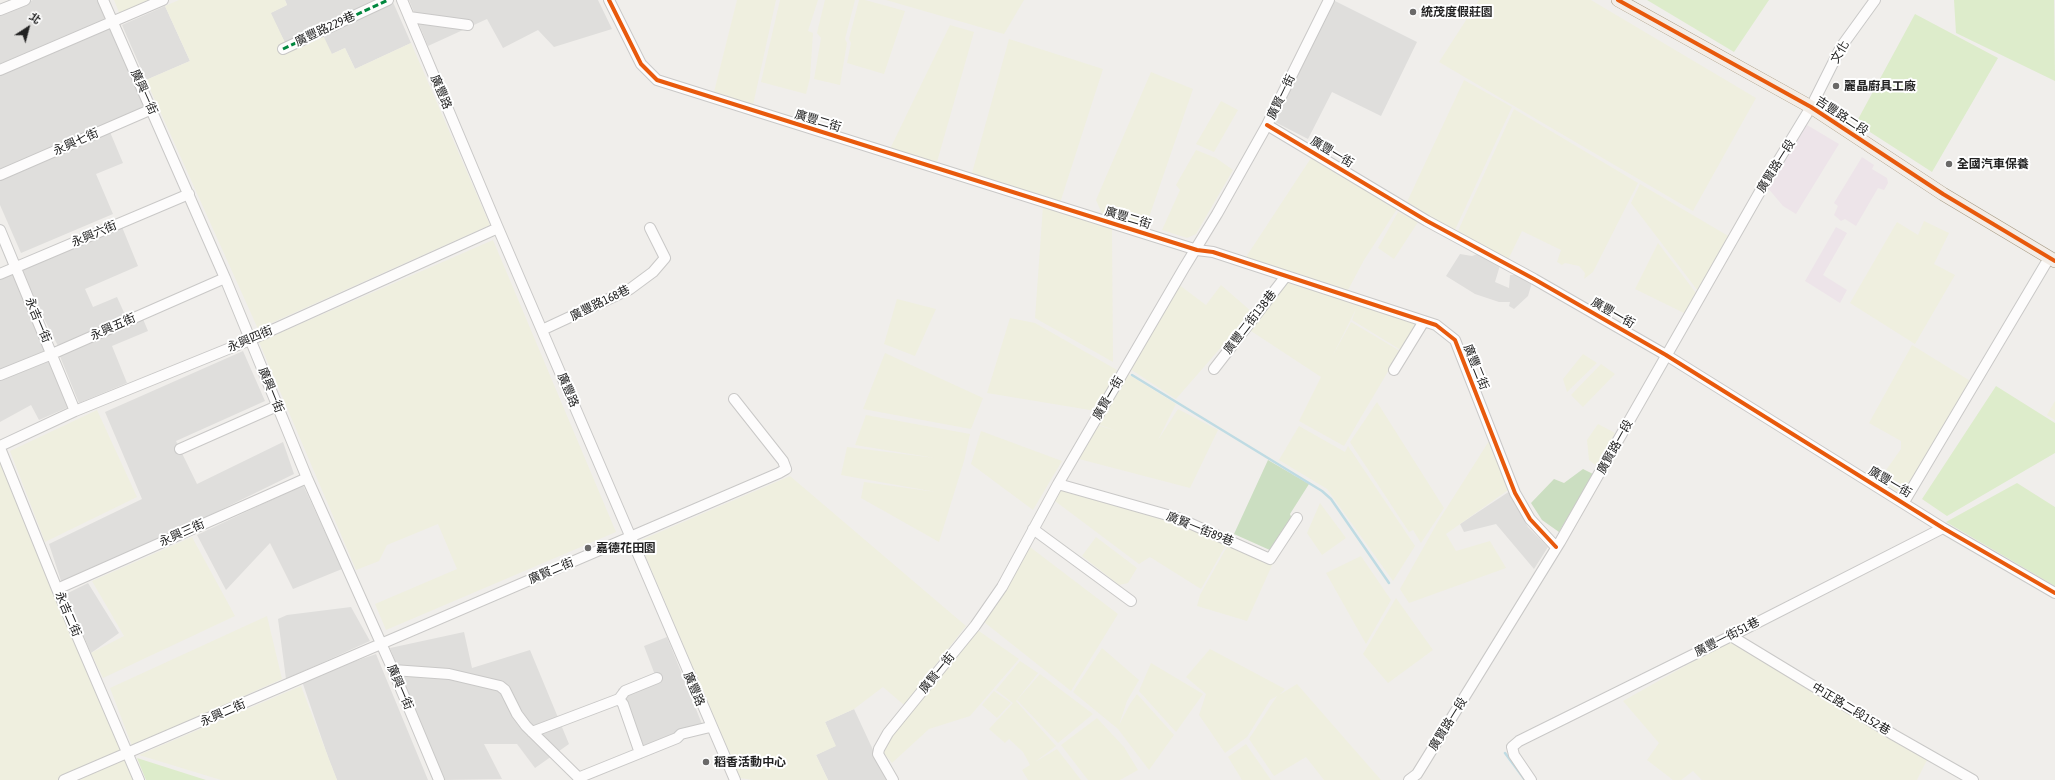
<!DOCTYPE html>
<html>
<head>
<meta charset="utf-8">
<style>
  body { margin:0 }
  #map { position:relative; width:2055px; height:780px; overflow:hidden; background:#f0eeeb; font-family:"Asap Condensed","Noto Sans TC",sans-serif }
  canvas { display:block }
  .north { position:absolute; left:8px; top:8px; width:40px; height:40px; -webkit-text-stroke:3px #fff; paint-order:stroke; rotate:36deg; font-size:11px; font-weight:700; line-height:16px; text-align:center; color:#222 }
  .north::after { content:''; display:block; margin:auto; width:14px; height:18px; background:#222; clip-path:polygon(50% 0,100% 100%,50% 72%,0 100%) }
</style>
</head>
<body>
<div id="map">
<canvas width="2055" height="780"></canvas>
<div class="north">北</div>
</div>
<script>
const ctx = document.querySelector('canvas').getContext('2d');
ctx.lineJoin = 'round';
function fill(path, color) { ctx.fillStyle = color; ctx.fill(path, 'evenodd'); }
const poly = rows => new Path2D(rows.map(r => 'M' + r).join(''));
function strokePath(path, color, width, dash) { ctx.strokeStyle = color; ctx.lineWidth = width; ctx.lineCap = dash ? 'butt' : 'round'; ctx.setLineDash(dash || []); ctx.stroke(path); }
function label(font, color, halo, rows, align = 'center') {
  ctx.font = font + ' "Asap Condensed","Noto Sans TC",sans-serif'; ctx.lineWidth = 4; ctx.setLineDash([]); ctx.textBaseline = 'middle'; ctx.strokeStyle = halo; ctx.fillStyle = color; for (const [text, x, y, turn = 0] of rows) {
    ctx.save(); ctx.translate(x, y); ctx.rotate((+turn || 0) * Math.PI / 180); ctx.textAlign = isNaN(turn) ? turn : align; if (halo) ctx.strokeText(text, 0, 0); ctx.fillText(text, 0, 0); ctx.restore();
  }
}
fill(poly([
  [33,0,100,0,108,18,0,64,0,13],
  [285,0,392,0,411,43,355,69,345,48,332,54,288,49,270,13,287,5],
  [409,0,598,0,612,29,554,47,538,30,503,48,487,19,428,46],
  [1333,0,1417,42,1381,116,1332,92,1308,139,1273,121],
  [165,6,190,61,146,80,122,25],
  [113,26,147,106,0,171,0,75],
  [110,132,123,163,96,174,113,214,21,253,0,205,0,179],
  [122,227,138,266,85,289,93,307,117,297,126,317,58,346,18,268],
  [1482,252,1501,262,1495,282,1509,288,1510,275,1518,275,1533,279,1528,296,1514,309,1509,306,1510,302,1499,302,1475,294,1446,276,1460,254,1472,256],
  [14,271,47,352,0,370,0,278],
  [143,319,148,331,112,346,127,383,79,403,59,354],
  [243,351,265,401,176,441,197,484,283,442,294,474,63,587,49,544,142,499,105,412],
  [50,359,71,406,39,420,31,405,0,422,0,379],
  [303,485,342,569,293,589,270,543,226,590,197,535],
  [1510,491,1528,527,1548,547,1534,569,1496,524,1464,532,1460,524],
  [88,583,119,633,91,653,66,594],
  [351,607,370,641,286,679,278,619,287,615],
  [464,632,472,668,530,650,569,744,535,768,517,744,484,744,502,779,444,780,390,648],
  [667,637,702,724,643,746,631,715,618,689,655,675,644,646],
  [376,654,428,780,337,780,329,760,303,684,303,679],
  [854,709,887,780,828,780,816,755,835,746,825,722]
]), '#dfdedc');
fill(poly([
  [1807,125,1839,144,1796,214,1783,206,1767,187,1785,152],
  [1862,157,1874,165,1872,169,1887,178,1888,183,1884,190,1878,188,1856,226,1845,219,1841,221,1834,215,1838,206,1834,203],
  [1836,227,1847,233,1823,275,1847,290,1840,303,1805,281]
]), '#ede4e9');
fill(poly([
  [114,0,154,0,120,15],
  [179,0,285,0,287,5,271,13,288,49,322,33,332,54,345,48,355,69,411,43,490,225,258,329,146,80,190,61,165,6],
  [737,0,776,0,753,105,714,92],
  [780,0,818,0,808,31,813,33,810,78,806,94,761,82],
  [825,0,855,0,845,39,847,43,840,85,814,79,821,38,817,33],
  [859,0,865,0,905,11,884,74,847,63,851,43,849,39],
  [886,0,1024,0,1004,34],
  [1479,0,1591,0,1756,98,1693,211,1439,62],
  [950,25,974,32,937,162,890,149],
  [1009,39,1103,69,1060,203,972,173],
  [1151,72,1193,89,1145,229,1102,214,1096,200],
  [1464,80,1512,107,1454,232,1407,202],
  [1221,101,1238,110,1214,152,1196,144],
  [1514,109,1638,183,1593,272,1584,279,1585,273,1579,266,1565,263,1562,265,1557,262,1561,250,1522,231,1507,262,1457,233],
  [1196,150,1216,158,1233,170,1196,234,1187,238,1162,230,1180,190,1176,185],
  [1311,158,1397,209,1364,260,1348,290,1246,257],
  [1640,184,1730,237,1698,291,1631,203],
  [1043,206,1112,227,1113,362,1035,318],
  [1398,212,1418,222,1394,259,1378,248],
  [1924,221,1949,233,1934,264,1955,275,1915,344,1850,303,1897,222,1918,235],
  [493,240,616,532,386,630,375,604,457,569,438,524,387,545,379,561,356,570,259,342],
  [1658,243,1696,293,1684,313,1635,289],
  [1287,279,1420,322,1404,352,1352,320,1356,309,1332,357,1351,322,1400,351,1344,446,1299,421,1321,377,1248,329],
  [1178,284,1206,305,1221,285,1252,312,1176,399,1130,369],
  [897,299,936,309,915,356,884,344],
  [1010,318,1035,323,1117,370,1096,411,987,393],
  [1912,345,1972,382,1903,494,1889,487,1891,483,1885,479,1882,483,1879,480,1901,449,1901,441,1869,423],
  [885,353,983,398,971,429,863,409],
  [1583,354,1597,363,1567,392,1563,379],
  [1601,364,1615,374,1583,407,1571,395],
  [1123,371,1176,404,1158,440,1178,409,1218,430,1190,488,1079,459,1097,425,1117,431,1094,423],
  [2055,401,2055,420,2047,415],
  [1377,402,1444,508,1421,543,1413,530,1409,532,1350,442],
  [97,410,137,497,45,542,10,451],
  [866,415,970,434,964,461,939,542,861,498,864,482,936,492,841,475,847,447,935,458,855,445],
  [1598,424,1615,433,1597,466,1589,460,1587,440],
  [1299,426,1345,452,1348,446,1415,546,1393,581,1327,489,1279,460],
  [981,431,1062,461,1033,510,971,464],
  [1489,441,1511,488,1446,534,1456,551,1490,541,1506,568,1409,603,1400,589,1439,520],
  [0,448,123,756,133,780,0,780],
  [790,476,966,626,904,705,883,687,854,709,825,722,836,746,816,755,828,780,753,780,740,778,639,541],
  [1062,487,1178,520,1227,543,1201,589,1150,557,1139,564,1055,501],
  [1320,503,1346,538,1322,555,1307,533],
  [192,537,235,616,103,678,91,653,124,636,92,581],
  [1096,537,1137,568,1128,583,1119,585,1082,556],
  [1229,543,1273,563,1247,621,1197,606,1200,595],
  [1030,547,1118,614,1071,691,984,622],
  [1361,556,1391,600,1366,644,1326,573],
  [1396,598,1433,650,1388,683,1363,654],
  [267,616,282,679,132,746,110,688],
  [976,629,1019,659,970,716,929,729,892,763,883,752,884,747],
  [1731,640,1928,758,1917,780,1702,780,1693,771,1681,780,1673,780,1647,760,1659,743,1623,701],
  [1102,648,1139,680,1127,701,1119,725,1130,704,1137,694,1174,735,1149,770,1118,729,1073,692],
  [1210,649,1285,689,1279,695,1297,684,1381,780,1324,780,1306,757,1274,776,1249,739,1277,696,1270,700,1247,737,1225,753,1199,715,1206,694,1186,677],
  [1020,661,1038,673,1016,701,1056,746,1035,762,1057,749,1081,780,1028,780,1022,770,1030,765,1023,752,1009,739,1005,743,989,729,1013,703,996,690],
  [1151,663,1203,694,1176,732,1139,691],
  [1040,674,1093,714,1058,743,1017,700],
  [301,686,337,780,221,780,139,755],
  [994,691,1011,703,997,718,982,705],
  [1097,718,1124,747,1138,770,1120,780,1088,780,1061,745],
  [1246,744,1271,780,1242,780,1228,757]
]), '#efefdf');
fill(poly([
  [1647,0,1769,0,1734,52],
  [1954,0,2054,0,2055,81,1956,33],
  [1915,14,1998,58,1932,172,1856,123],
  [1996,386,2055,423,2055,453,1947,516,1922,499],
  [2017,483,2055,507,2055,586,1946,522],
  [137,758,206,780,146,780]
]), '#ddeccb');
fill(poly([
  [1268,460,1309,484,1290,514,1292,519,1272,551,1234,534],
  [1583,469,1593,474,1559,532,1542,520,1531,503,1554,479,1564,483]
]), '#cbdec1');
strokePath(poly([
  [1132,375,1322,491,1331,499,1389,583],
  [1505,753,1525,780]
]), '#bfdbe3', 2.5);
const minor = poly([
  [103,0,225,278,307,478,393,670,439,780],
  [402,0,498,228,735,780],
  [609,0,641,64,657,80,1197,250,1213,252,1436,325,1455,340,1515,493,1530,519,1556,547],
  [0,10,25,0],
  [409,17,468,25],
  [283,49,388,0],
  [0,70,163,0],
  [1267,125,1427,221,1534,279,1666,355,1943,528,2055,593],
  [0,175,152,109],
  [0,230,75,411],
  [0,274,189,194],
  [542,330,630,289,653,272,665,258,650,228],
  [1214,369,1286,276],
  [1394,370,1424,321],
  [0,375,52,354,225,278],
  [0,446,75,411,250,340,498,228],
  [0,448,57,589,139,780],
  [180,449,277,406],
  [1058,484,1178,518,1270,559,1297,518],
  [1904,502,2049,258],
  [1033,529,1131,601],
  [57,589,307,478],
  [1731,636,1894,735,1973,780],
  [393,670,449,674,500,686,505,690,517,714,526,726,581,780],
  [619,699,623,704,640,753],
  [532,732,619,699,625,691,657,678],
  [578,778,677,738,681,734,710,727],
  [64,780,779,473,786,469,783,461,734,399],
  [893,780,878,754,879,749,888,733,975,626,1002,587,1058,484,1184,268,1217,214,1267,125,1329,0],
  [1409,780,1417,774,1560,542,1766,181,1811,107,1841,47,1875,0],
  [1531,780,1514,755,1512,747,1519,741,1731,636,1943,528]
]);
const major = poly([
  [1618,0,1811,107,1943,194,2055,261]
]);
strokePath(minor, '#c9c8c7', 12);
strokePath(major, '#a79c86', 14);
strokePath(minor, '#fdfcfc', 10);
strokePath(major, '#f3ede7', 13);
strokePath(poly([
  [283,49,388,0]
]), '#00873e', 3, [6, 3]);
strokePath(poly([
  [609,0,641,64,657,80,1197,250,1213,252,1436,325,1455,340,1515,493,1530,519,1556,547],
  [1618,0,1811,107,1943,194,2055,261],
  [1267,125,1427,221,1534,279,1666,355,1943,528,2055,593]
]), '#e8590c', 4);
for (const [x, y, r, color] of [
  [1413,12,4,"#6a6968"],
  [1836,86,4,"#6a6968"],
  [1949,164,4,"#6a6968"],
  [588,548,4,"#6a6968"],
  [706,762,4,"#6a6968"]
]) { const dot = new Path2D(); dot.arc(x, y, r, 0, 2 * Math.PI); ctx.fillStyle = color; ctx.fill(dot); strokePath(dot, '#fff', 1.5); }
label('bold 12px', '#222', '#fff', [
  ["統茂度假莊園",1421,12],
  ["麗晶廚具工廠",1844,86],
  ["全國汽車保養",1957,164],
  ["嘉德花田園",596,548],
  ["稻香活動中心",714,762]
], 'left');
label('12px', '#222', '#fff', [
  ["廣豐路229巷",325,29,-25],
  ["文化",1840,52,-60],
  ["廣興一街",144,92,66],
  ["廣豐路",441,92,67],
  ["廣賢一街",1281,97,-64],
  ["吉豐路二段",1842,116,33],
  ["廣豐二街",818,121,17],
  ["永興七街",76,142,-24],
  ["廣豐一街",1332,152,31],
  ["廣賢路一段",1776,166,-58],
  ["廣豐二街",1128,218,17],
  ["永興六街",94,234,-23],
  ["廣豐路168巷",600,303,-26],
  ["廣豐一街",1613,313,30],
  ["永吉一街",38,320,67],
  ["廣豐二街138巷",1250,322,-52],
  ["永興五街",113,327,-24],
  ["永興四街",250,339,-23],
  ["廣豐二街",1476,367,68],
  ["廣興一街",271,390,68],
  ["廣豐路",568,390,67],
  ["廣賢一街",1108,398,-60],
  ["廣賢路一段",1615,447,-61],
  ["廣豐一街",1890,482,31],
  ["廣賢一街89巷",1200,529,22],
  ["永興三街",182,533,-24],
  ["廣賢二街",551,571,-23],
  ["永吉二街",68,614,67],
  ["廣豐一街51巷",1727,637,-27],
  ["廣賢一街",937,673,-51],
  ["廣興一街",400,687,67],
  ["廣豐路",694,689,67],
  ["中正路二段152巷",1851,709,31],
  ["永興二街",223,713,-24],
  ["廣賢路一段",1448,724,-58]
]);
</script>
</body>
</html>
